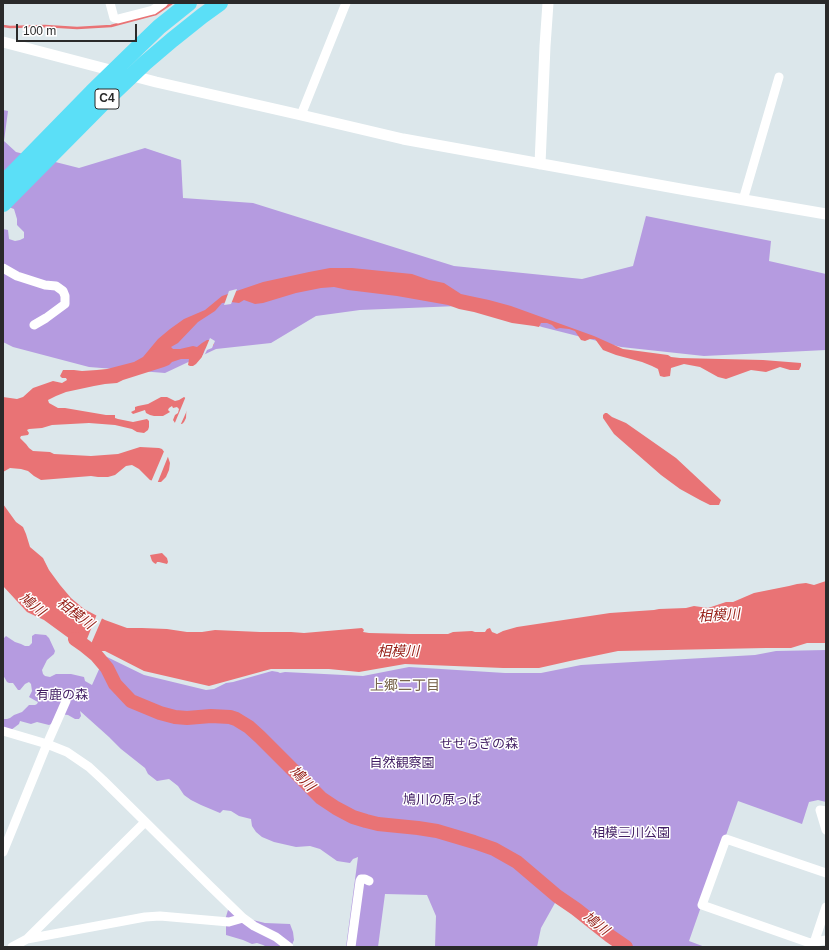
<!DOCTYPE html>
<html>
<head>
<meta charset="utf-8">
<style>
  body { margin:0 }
  #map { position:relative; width:829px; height:950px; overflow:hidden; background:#dce7eb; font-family:Arial,sans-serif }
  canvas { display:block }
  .frame { position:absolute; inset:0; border:4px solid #2a2a2a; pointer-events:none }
  .scale { position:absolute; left:16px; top:24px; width:121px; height:18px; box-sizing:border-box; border:2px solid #2a2a2a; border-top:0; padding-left:5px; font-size:12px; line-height:14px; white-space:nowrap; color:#2a2a2a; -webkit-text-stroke:3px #fff; paint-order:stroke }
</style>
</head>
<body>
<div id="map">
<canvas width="829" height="950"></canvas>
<div class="frame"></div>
<div class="scale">100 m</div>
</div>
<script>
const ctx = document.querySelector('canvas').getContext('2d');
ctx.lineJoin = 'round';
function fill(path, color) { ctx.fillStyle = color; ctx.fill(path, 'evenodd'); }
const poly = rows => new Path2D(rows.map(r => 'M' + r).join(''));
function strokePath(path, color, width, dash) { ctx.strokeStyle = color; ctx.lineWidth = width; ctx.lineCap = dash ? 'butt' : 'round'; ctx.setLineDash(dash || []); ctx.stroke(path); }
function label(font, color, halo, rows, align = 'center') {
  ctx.font = font + ' Arial,"Noto Sans JP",sans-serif'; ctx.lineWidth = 3; ctx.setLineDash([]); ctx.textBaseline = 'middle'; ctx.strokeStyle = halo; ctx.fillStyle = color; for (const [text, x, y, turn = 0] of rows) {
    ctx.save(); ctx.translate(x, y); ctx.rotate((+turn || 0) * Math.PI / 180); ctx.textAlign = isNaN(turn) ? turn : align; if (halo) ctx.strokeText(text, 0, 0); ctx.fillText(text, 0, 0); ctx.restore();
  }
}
fill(poly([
  [3,110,8,111,4,141,16,152,79,168,145,148,181,160,183,198,253,203,454,266,582,279,633,266,646,216,771,241,769,261,826,274,826,350,704,356,621,347,542,327,482,305,360,310,316,316,271,343,216,349,165,373,89,367,13,347,3,342,3,229,8,230,9,239,15,241,20,240,24,238,24,232,17,225,17,219,14,209,3,205],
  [35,634,46,635,49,638,55,651,54,654,47,660,42,670,43,674,45,676,50,677,56,674,71,674,84,677,85,681,92,685,105,656,144,675,206,690,214,689,226,683,233,682,272,671,278,672,280,673,285,672,363,676,409,667,505,673,541,673,581,665,755,655,776,651,826,650,826,802,818,800,809,802,802,824,738,801,689,941,705,947,634,947,612,933,560,894,541,928,537,947,435,947,436,916,427,895,385,894,378,947,346,947,358,857,353,859,350,863,337,861,320,849,310,846,296,847,274,842,262,837,256,832,252,826,251,819,239,816,231,811,223,810,220,813,201,805,191,800,184,795,178,786,169,779,157,781,148,774,145,768,121,749,109,737,80,711,81,716,79,719,75,719,68,715,60,714,53,723,49,725,37,722,31,724,20,721,19,724,11,730,3,728,3,719,7,719,10,718,14,715,22,712,29,705,35,705,37,704,38,702,36,701,29,697,32,691,31,684,29,682,25,684,20,690,18,690,13,683,9,683,7,682,3,675,3,639,6,636,15,642,21,644,25,646,29,646,32,643,32,636],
  [228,910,253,920,265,923,290,924,293,932,294,940,291,947,267,947,263,945,257,943,252,944,243,940,226,935,226,926,225,920]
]), '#b59be0');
fill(poly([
  [330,268,352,268,412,274,429,280,444,283,461,294,470,296,489,300,511,306,594,336,623,349,668,355,671,357,680,358,763,360,801,363,801,366,799,370,790,370,780,367,766,372,751,370,726,379,718,377,700,367,684,364,671,368,670,376,664,377,660,376,658,369,652,366,642,362,616,355,603,350,595,339,590,339,585,341,581,340,575,331,569,329,560,328,556,329,552,325,547,323,541,323,539,327,534,326,512,323,474,312,459,309,448,305,397,296,348,290,334,287,321,288,296,293,263,303,255,304,244,300,239,303,231,302,222,303,215,311,198,322,178,343,171,347,173,349,180,349,193,346,197,347,202,343,207,340,210,340,214,342,214,345,205,349,202,357,196,364,193,366,190,366,188,365,189,359,181,359,172,362,169,365,164,367,123,380,117,383,105,384,94,386,66,392,56,396,48,400,49,403,58,408,65,408,106,415,115,415,115,418,118,419,133,422,147,419,149,421,149,427,148,430,144,433,137,432,132,429,115,425,89,423,52,425,42,428,29,429,27,430,29,433,28,435,21,436,20,438,26,444,29,448,33,451,50,452,54,454,91,456,118,454,140,447,159,448,162,449,168,457,170,463,169,470,166,477,161,482,156,482,150,480,139,469,132,465,126,466,115,475,108,477,98,477,91,476,41,480,34,476,28,471,21,469,10,468,3,472,3,397,17,399,23,397,33,388,53,381,62,383,67,380,66,378,62,378,60,376,63,370,74,370,82,371,97,370,107,369,134,362,143,357,158,339,170,329,184,319,205,310,222,296,263,282,309,272],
  [161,397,167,397,175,401,179,400,184,397,187,399,186,418,184,422,182,424,175,423,173,420,175,415,178,413,179,409,177,407,173,408,172,406,169,408,168,410,170,412,163,416,154,416,150,415,146,413,145,410,133,414,131,412,135,410,135,407,138,406,148,404],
  [605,413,607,413,612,417,626,423,676,458,721,500,719,505,710,505,700,500,680,489,661,475,614,434,603,418,603,415],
  [3,504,16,522,23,527,26,534,30,547,43,558,49,570,60,585,71,598,84,609,105,620,127,628,142,628,167,629,187,632,202,632,215,630,260,632,291,632,304,633,362,628,364,630,363,632,369,633,411,634,448,634,453,632,472,631,475,632,485,632,487,629,490,628,492,632,497,634,503,631,517,627,610,613,654,610,659,609,686,608,694,606,708,608,726,602,733,602,754,593,789,586,797,584,806,583,814,585,826,581,826,643,807,643,791,648,766,648,618,651,570,661,539,668,503,668,405,664,359,672,329,669,271,669,209,686,144,671,105,651,95,651,81,647,44,620,27,612,3,586],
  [162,553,167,558,168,562,167,564,159,562,157,562,156,564,154,563,152,561,150,555]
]), '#e97375');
fill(poly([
  [237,289,231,304,224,305,229,291],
  [210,338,215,341,212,348,207,350,203,358,200,362],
  [186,396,189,399,189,406,180,426,174,425],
  [165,449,169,454,157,484,156,484,151,482],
  [97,614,103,616,88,651,83,649]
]), '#dce7eb');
strokePath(poly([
  [3,26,10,27,45,26,77,28,111,26,156,14,172,3]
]), '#e97375', 2.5);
strokePath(poly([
  [75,639,85,646,96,655,107,668,115,684,131,701,160,713,175,717,187,718,211,716,230,717,236,719,249,727,260,737,321,798,336,808,353,817,366,821,378,824,418,828,437,831,474,842,494,849,517,862,557,896,576,909,610,936,626,947]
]), '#e97375', 14);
strokePath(poly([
  [110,3,114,18,118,19,153,10,163,3],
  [301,115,346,3],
  [743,200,779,77],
  [3,268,17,276,45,285,56,286,63,291,65,296,65,304,46,318,34,325],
  [3,731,47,744,67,752,89,767,103,780,210,886,243,918,254,926,276,937,289,947],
  [826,811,820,810,826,830],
  [3,852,47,744,66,701],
  [826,873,726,839,702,905,810,943,826,940],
  [27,939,145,917,160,916,229,922,243,918],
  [813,946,826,907],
  [12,947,27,939,145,822],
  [351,947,360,881,361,879,365,879,369,881]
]), '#fff', 9);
strokePath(poly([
  [3,42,156,82,301,115,403,139,686,190,826,214],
  [540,164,545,46,548,3]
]), '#fff', 11);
strokePath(poly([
  [3,183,92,92,130,55,159,27,189,3],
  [3,204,103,103,145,63,172,40,202,16,220,3]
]), '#5bdff7', 16);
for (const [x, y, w] of [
  [107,99,24]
]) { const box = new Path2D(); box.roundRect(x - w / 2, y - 10, w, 20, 3); ctx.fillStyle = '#fff'; ctx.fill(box); strokePath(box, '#2a2a2a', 1); }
label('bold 12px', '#2a2a2a', null, [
  ["C4",107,99]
]);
label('13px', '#411d63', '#fff', [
  ["有鹿の森",62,695],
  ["せせらぎの森",479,744],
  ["自然観察園",402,763],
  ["鳩川の原っぱ",442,800],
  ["相模三川公園",631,833]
]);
label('italic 14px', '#941b13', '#fff', [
  ["鳩川",32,605,39],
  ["相模川",75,614,37],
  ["相模川",719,616,-4],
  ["相模川",398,652],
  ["鳩川",302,779,45],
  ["鳩川",596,924,38]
]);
label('14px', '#78644c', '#fff', [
  ["上郷二丁目",405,686]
]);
</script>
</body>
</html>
